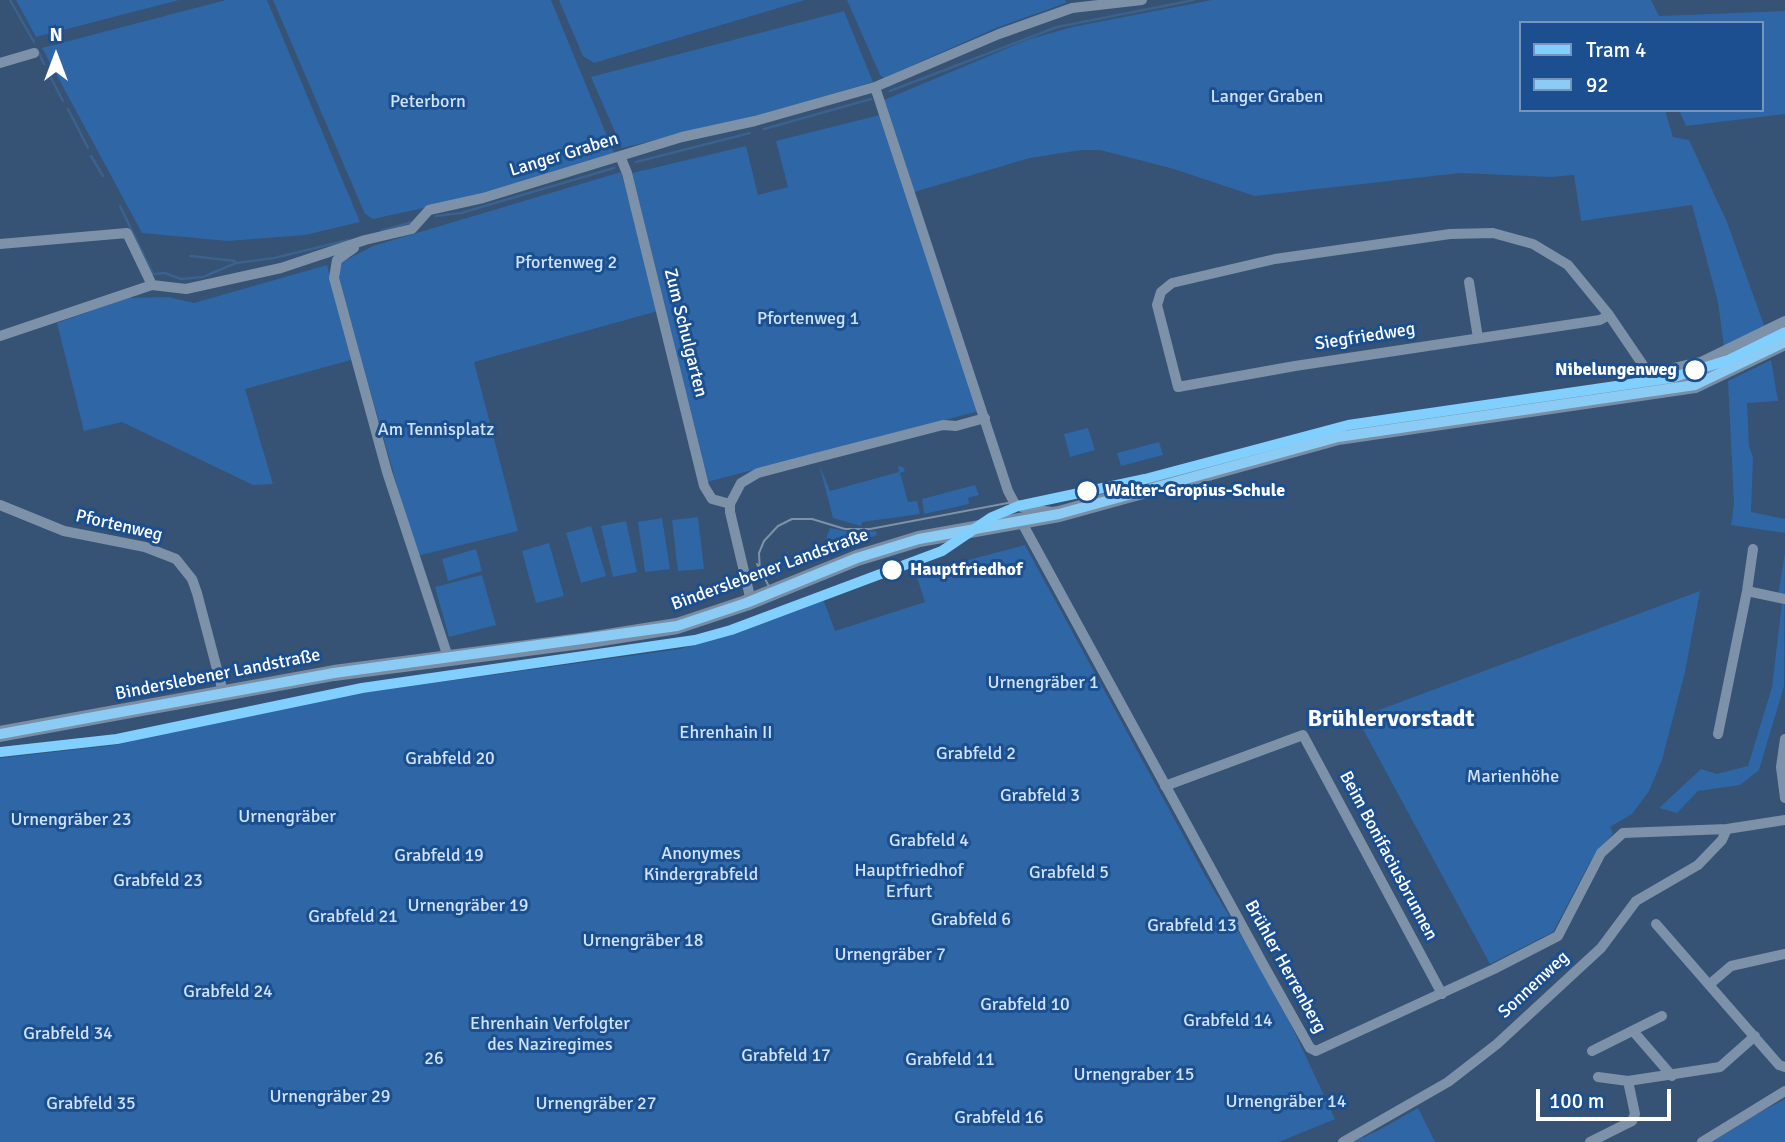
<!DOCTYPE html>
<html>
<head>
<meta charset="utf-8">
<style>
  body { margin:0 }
  #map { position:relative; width:1785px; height:1142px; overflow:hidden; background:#365274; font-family:Signika,sans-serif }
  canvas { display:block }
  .legend { position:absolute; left:1519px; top:21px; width:245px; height:91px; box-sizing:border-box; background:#1b4f8f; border:2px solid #7695bc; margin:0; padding:9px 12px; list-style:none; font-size:21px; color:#fff }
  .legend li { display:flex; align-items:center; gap:14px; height:35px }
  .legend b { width:35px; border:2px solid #7695bc }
  .north { position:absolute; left:21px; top:21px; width:70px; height:70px; -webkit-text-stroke:5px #1b4f8f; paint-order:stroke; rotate:0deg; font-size:19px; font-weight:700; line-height:28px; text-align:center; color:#fff }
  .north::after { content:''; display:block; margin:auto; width:24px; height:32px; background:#fff; clip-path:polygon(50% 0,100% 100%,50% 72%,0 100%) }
  .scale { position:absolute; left:1536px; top:1089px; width:135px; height:32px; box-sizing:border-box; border:4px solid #fff; border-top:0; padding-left:9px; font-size:21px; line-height:24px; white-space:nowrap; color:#fff; -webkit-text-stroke:5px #1b4f8f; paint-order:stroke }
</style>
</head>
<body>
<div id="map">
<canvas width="1785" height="1142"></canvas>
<ul class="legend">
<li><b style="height:9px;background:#80cfff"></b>Tram 4</li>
<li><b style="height:9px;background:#8ccbf3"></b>92</li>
</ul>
<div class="north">N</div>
<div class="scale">100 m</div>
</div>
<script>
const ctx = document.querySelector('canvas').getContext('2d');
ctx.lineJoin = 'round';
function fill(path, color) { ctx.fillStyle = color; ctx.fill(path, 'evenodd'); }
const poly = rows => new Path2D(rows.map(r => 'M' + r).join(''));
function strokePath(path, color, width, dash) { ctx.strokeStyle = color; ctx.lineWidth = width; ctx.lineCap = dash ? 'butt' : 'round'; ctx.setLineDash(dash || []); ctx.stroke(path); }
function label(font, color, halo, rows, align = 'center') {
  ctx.font = font + ' Signika,sans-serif'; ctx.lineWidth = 6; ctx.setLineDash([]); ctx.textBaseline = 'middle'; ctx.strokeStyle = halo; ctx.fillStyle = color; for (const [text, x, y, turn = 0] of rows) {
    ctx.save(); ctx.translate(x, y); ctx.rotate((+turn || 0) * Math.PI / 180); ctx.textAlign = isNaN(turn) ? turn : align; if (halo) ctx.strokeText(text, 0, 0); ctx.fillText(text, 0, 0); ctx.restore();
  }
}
fill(poly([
  [16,0,179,0,36,37],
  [226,0,267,0,360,222,305,235,228,241,142,233,42,48],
  [273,0,551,0,614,153,484,195,373,219,365,214],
  [559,0,805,0,594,63,583,56],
  [847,0,1065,0,1066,3,996,28,884,78,880,75],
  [1212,0,1651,0,1659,16,1785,11,1785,114,1686,126,1679,110,1762,110,1762,23,1521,23,1521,110,1665,110,1673,137,1689,140,1727,222,1765,328,1724,347,1718,302,1692,205,1581,221,1574,175,1550,177,1460,173,1255,196,1174,169,1100,150,1081,150,1030,158,914,192,884,100,1027,40,1072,27],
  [844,11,873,82,753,117,622,148,591,77],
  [880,115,979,411,707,482,632,173,746,146,758,195,788,187,776,141],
  [621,172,658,311,474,362,518,531,417,556,338,277,340,263,373,246],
  [327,265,351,360,245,389,273,484,253,485,122,422,84,431,57,323,127,298,168,297,194,303],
  [1771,360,1778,401,1747,403,1749,446,1753,458,1751,512,1785,519,1785,533,1731,525,1734,504,1728,381],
  [1088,428,1095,450,1070,457,1064,434],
  [1159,442,1163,455,1121,466,1117,453],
  [819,464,830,491,899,472,898,466,903,467,905,471,900,473,908,502,917,501,920,514,862,522,861,526,833,518],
  [975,485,979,495,968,498,969,504,924,514,922,499],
  [698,517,704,569,678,571,672,520],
  [662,518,670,569,645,572,638,522],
  [626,521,637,572,613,577,601,526],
  [591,526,606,576,581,583,566,533],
  [830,528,855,533,876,531,877,535,829,553,825,542],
  [549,543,564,596,536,603,522,551],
  [1025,545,1206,877,1280,1001,1335,1119,1279,1142,0,1142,0,758,116,745,318,699,680,649,715,639,823,599,835,631,925,602,916,574],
  [476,549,482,571,448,581,442,559],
  [1785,552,1784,686,1759,770,1740,785,1698,791,1677,813,1659,808,1701,769,1717,774,1748,766,1772,687,1782,603,1777,602],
  [482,575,496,625,449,637,435,587],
  [1700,591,1685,672,1662,760,1649,791,1632,814,1610,827,1613,833,1590,862,1553,932,1490,964,1357,718],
  [1785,1099,1785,1142,1712,1142,1755,1115],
  [1418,1108,1435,1142,1353,1142,1379,1130]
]), '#2f66a5');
strokePath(poly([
  [10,0,34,42],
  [37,49,44,64],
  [51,78,63,101],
  [890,91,1057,27,1194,0],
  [68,109,88,148],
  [764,129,871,99],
  [91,156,103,176],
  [636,162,750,133],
  [120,206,153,274,165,273,181,279,203,277,236,263,274,258,348,240],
  [436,216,461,213,614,168],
  [381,231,412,222],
  [190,256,235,261]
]), '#3b618d', 2.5);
strokePath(poly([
  [0,63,34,53],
  [875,87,1008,491,1015,504,1026,509,1053,512],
  [620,156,627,173,704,486,712,499,730,504],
  [0,244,127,233,152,285],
  [354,248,337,260,334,278,387,472,448,657],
  [1469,282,1478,338],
  [1609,315,1600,320,1295,366,1178,387,1157,305,1161,292,1172,283,1275,259,1450,234,1493,233,1533,244,1568,265,1609,315,1643,365,1651,392],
  [0,336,152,285,186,289,281,268,365,240,412,229,429,210,483,198,682,137,755,121,875,87,999,34,1072,8,1142,0],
  [1647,374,1701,362,1785,321],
  [0,505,64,531,145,547,176,559,192,579,197,593,223,692],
  [1021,521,1264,966,1310,1048,1316,1051,1494,969,1558,936,1601,853,1623,833,1727,829,1785,820],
  [1747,591,1785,599],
  [751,601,730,512,730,504,741,483,758,473,815,458,943,425,956,426,985,418],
  [1718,734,1747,591,1753,549],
  [1785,739,1781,767,1785,798],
  [1165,786,1303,735,1442,994],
  [1656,924,1779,1065,1785,1067],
  [1710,984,1731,966,1785,954],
  [1633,1031,1672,1076],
  [1592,1051,1662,1016],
  [1598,1077,1628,1081,1720,1067,1755,1036],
  [1343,1142,1448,1082,1497,1044,1601,948,1636,901,1698,865,1722,840,1727,829],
  [1590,1142,1632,1121,1635,1114,1628,1081],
  [1702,1142,1785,1091]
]), '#7d92a8', 10);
strokePath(poly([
  [0,734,334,673,589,640,677,626,746,603,857,558,919,539,1059,514,1338,437,1695,385,1785,342]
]), '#798da4', 16);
strokePath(poly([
  [757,564,772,592],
  [760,573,759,553,764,541,778,526,792,519,812,519,845,529,870,529,1013,502]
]), '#7e92a7', 2);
strokePath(poly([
  [0,734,334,673,677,626,746,603,857,558,919,539,1059,514,1338,437,1695,385,1785,342]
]), '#8ccbf3', 10);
strokePath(poly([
  [0,752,117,739,362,688,695,640,731,630,942,551,992,517,1018,506,1145,479,1348,425,1671,378,1728,360,1785,332]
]), '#80cfff', 10);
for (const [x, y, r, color] of [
  [1695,370,11,"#fff"],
  [1087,491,11,"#fff"],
  [892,570,11,"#fff"]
]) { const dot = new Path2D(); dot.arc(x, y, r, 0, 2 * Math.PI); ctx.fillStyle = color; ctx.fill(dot); strokePath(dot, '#1b4f8f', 2.5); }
label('18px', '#cfe3fa', '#1b4f8f', [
  ["Langer Graben",1267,97],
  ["Peterborn",428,102],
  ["Pfortenweg 2",566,263],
  ["Pfortenweg 1",808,319],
  ["Am Tennisplatz",436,430],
  ["Urnengräber 1",1043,683],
  ["Ehrenhain II",726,733],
  ["Grabfeld 2",976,754],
  ["Grabfeld 20",450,759],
  ["Marienhöhe",1513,777],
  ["Grabfeld 3",1040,796],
  ["Urnengräber",287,817],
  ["Urnengräber 23",71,820],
  ["Grabfeld 4",929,841],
  ["Anonymes",701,854],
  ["Kindergrabfeld",701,875],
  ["Grabfeld 19",439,856],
  ["Hauptfriedhof",909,871],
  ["Erfurt",909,892],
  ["Grabfeld 5",1069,873],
  ["Grabfeld 23",158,881],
  ["Urnengräber 19",468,906],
  ["Grabfeld 21",353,917],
  ["Grabfeld 6",971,920],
  ["Grabfeld 13",1192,926],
  ["Urnengräber 18",643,941],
  ["Urnengräber 7",890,955],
  ["Grabfeld 24",228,992],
  ["Grabfeld 10",1025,1005],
  ["Grabfeld 14",1228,1021],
  ["Ehrenhain Verfolgter",550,1024],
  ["des Naziregimes",550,1045],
  ["Grabfeld 34",68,1034],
  ["Grabfeld 17",786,1056],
  ["26",434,1059],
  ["Grabfeld 11",950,1060],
  ["Urnengraber 15",1134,1075],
  ["Urnengräber 29",330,1097],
  ["Urnengräber 14",1286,1102],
  ["Grabfeld 35",91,1104],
  ["Urnengräber 27",596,1104],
  ["Grabfeld 16",999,1118]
]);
label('18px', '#fff', '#1b4f8f', [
  ["Langer Graben",564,155,-17],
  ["Zum Schulgarten",685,333,76],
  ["Siegfriedweg",1365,337,-9],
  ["Pfortenweg",119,526,13],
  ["Binderslebener Landstraße",770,570,-20],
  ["Binderslebener Landstraße",218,675,-11],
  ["Beim Bonifaciusbrunnen",1388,856,62],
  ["Brühler Herrenberg",1285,967,61],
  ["Sonnenweg",1534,985,-43]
]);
label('bold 18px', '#fff', '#1b4f8f', [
  ["Nibelungenweg",1677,370,"right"],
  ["Walter-Gropius-Schule",1105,491],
  ["Hauptfriedhof",910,570]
], 'left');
label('bold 24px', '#fff', '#1b4f8f', [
  ["Brühlervorstadt",1391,720]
]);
</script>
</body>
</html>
